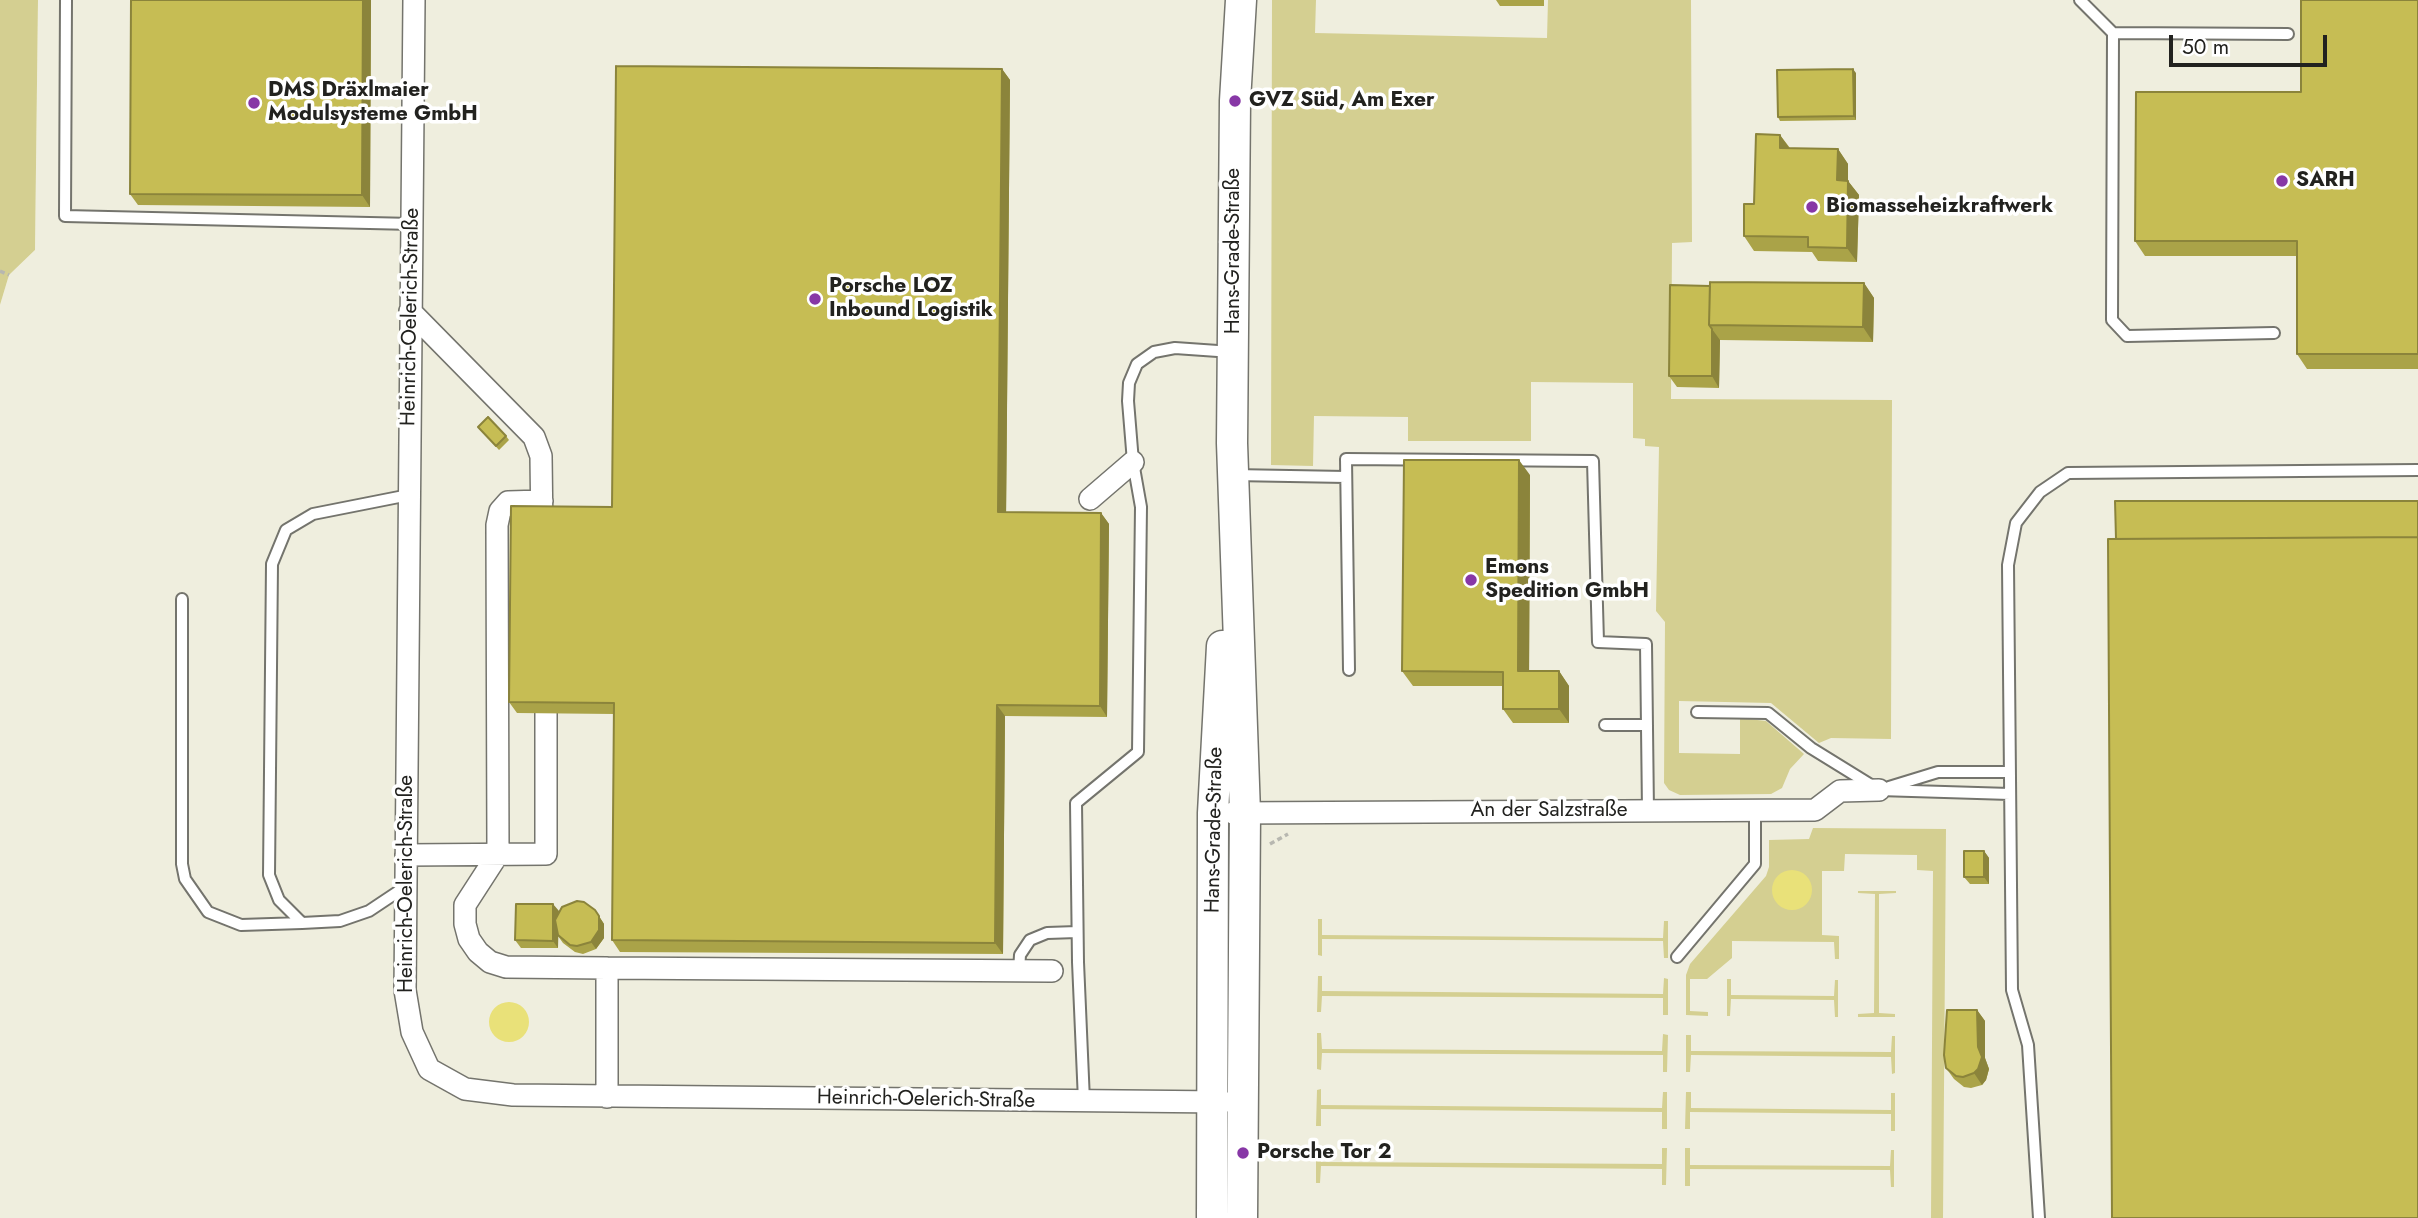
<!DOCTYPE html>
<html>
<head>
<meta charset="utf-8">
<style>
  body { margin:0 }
  #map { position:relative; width:2418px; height:1218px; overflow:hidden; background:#f9f9f0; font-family:Jost,sans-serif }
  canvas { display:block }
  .scale { position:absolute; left:2169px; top:35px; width:158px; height:32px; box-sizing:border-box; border:4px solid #22221f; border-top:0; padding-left:9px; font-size:21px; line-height:24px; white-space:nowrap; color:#22221f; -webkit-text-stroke:5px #fff; paint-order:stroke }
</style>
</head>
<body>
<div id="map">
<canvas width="2418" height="1218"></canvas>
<div class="scale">50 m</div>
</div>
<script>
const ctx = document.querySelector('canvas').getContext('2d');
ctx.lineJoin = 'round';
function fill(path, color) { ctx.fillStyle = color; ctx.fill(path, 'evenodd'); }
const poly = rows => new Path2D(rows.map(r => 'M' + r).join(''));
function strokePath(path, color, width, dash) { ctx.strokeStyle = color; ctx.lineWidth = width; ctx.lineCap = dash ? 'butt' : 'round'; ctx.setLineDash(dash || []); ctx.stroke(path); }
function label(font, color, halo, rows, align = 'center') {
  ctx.font = font + ' Jost,sans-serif'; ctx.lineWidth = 7; ctx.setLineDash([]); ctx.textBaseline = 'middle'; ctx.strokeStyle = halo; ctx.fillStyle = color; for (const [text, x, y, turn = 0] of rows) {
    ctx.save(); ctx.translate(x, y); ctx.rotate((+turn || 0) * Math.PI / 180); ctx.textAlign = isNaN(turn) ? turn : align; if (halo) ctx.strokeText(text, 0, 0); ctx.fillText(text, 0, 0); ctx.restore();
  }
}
fill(poly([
  [38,0,2418,0,2418,1218,0,1218,0,305,9,275,35,250]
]), '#efeede');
fill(poly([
  [0,0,38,0,35,250,9,275,0,305],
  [1272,0,1316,0,1315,33,1547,38,1548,0,1691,0,1692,242,1672,243,1671,399,1892,400,1891,739,1831,738,1819,743,1771,703,1679,701,1679,753,1740,754,1740,718,1766,721,1804,754,1790,769,1782,788,1771,794,1680,795,1669,790,1664,783,1665,622,1656,611,1659,447,1645,446,1645,439,1633,438,1633,383,1531,382,1531,441,1408,441,1408,417,1314,416,1313,466,1271,465],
  [1813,828,1946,829,1943,1218,1931,1218,1933,871,1917,870,1917,855,1845,854,1844,871,1822,871,1822,935,1839,936,1839,959,1835,959,1834,942,1732,941,1732,958,1707,979,1690,979,1690,1011,1708,1012,1708,1016,1686,1015,1686,975,1690,964,1766,876,1769,867,1769,840,1809,839],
  [1858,891,1896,891,1896,893,1879,894,1879,1013,1895,1014,1895,1017,1858,1017,1858,1014,1874,1013,1875,894,1858,893],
  [1318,919,1322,919,1322,935,1663,938,1664,921,1668,921,1668,958,1664,958,1663,941,1322,939,1322,956,1318,955],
  [1318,976,1322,976,1322,991,1663,994,1664,978,1668,979,1668,1015,1663,1015,1663,998,1322,996,1321,1012,1317,1012],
  [1727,979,1731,979,1731,995,1834,996,1835,980,1838,980,1838,1017,1835,1017,1834,1000,1731,999,1730,1016,1727,1016],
  [1317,1033,1321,1033,1322,1049,1662,1051,1663,1034,1668,1035,1667,1072,1663,1072,1663,1055,1322,1053,1321,1070,1317,1069],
  [1686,1035,1691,1035,1691,1051,1891,1052,1892,1036,1895,1036,1895,1073,1892,1074,1891,1057,1691,1055,1690,1072,1686,1072],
  [1321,1089,1321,1105,1662,1108,1663,1092,1667,1092,1667,1129,1662,1129,1662,1112,1321,1109,1321,1126,1316,1126,1317,1090],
  [1686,1092,1691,1092,1691,1108,1891,1110,1891,1093,1895,1093,1895,1131,1891,1131,1891,1114,1690,1112,1690,1129,1685,1129],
  [1316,1146,1321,1146,1321,1162,1662,1164,1662,1148,1667,1148,1666,1185,1662,1185,1662,1169,1321,1166,1320,1183,1316,1183],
  [1685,1148,1690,1148,1690,1165,1890,1166,1891,1150,1894,1150,1894,1187,1891,1187,1890,1170,1690,1169,1690,1186,1685,1186]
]), '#d4cf91');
fill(poly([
  '1772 890a20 20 0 1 1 40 0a20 20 0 1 1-40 0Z',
  '489 1022a20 20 0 1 1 40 0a20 20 0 1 1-40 0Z'
]), '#e9e179');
const lane = poly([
  [66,0,65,216,413,224],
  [2080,0,2113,33,2112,320,2127,336,2274,333],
  [2113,33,2288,34],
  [1233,475,1346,477],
  [182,599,182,864,185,879,208,912,241,925,302,923],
  [1349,670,1346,459,1593,461,1598,642,1646,644,1648,811],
  [1697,712,1768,713,1811,748,1879,790,2010,794],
  [1605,725,1647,725],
  [1889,787,1938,772,2010,772],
  [405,887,369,911,340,921,302,923,279,900,269,875,272,564,286,530,313,514,409,495],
  [1677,957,1755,864,1755,810],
  [1019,971,1020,955,1030,940,1047,933,1077,932],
  [1084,1101,1078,962,1076,803,1138,752,1141,507,1133,462,1128,401,1129,383,1137,364,1154,352,1175,348,1232,352],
  [2039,1218,2028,1045,2012,990,2008,565,2016,523,2040,492,2068,473,2418,470]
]);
const street = poly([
  [414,0,405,990,412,1032,429,1069,465,1089,513,1095,1223,1102],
  [410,311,534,437,541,456,542,533],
  [1090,499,1133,462],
  [542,501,508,502,500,511,497,525,498,854,465,905,465,924,469,939,478,952,490,962,506,967,607,968],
  [1233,813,1815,810,1840,791,1879,790],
  [406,855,546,854,546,684],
  [607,1097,607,968,1052,971]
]);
const secondary = poly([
  [1241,0,1235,101,1232,443,1245,813,1242,1218],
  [1212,1218,1213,813,1222,646]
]);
strokePath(lane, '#74746d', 14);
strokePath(street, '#74746d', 24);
strokePath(secondary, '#74746d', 33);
strokePath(poly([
  [0,271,9,275],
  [1270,844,1288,834]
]), '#b7b7b0', 3.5, [5, 3.5]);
strokePath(lane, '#fff', 10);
strokePath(street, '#fff', 21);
strokePath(secondary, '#fff', 30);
fill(poly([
  [131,0,371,0,370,207,138,205,130,194],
  [1496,0,1544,0,1544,6,1500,6],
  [2418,0,2418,369,2307,369,2297,354,2297,256,2145,256,2135,241,2301,92],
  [1002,69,1010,80,1006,512,1101,513,1109,524,1107,717,1005,716,1003,954,620,952,612,940,614,714,517,713,509,702,612,507],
  [1856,73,1856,120,1780,121,1778,117],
  [1780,135,1790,148,1838,149,1848,164,1848,181,1859,195,1857,262,1818,261,1812,252,1754,251,1744,236],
  [1864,283,1874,298,1873,342,1720,340,1719,388,1677,387,1669,376,1710,286],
  [478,427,506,436,509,440,499,450],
  [1530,475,1529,671,1559,671,1569,686,1569,723,1513,723,1503,709,1503,686,1413,686,1402,671],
  [1984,851,1989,858,1989,884,1970,884,1964,877],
  [595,910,604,924,604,938,596,949,583,954,575,952,563,943,558,936,558,948,521,948,515,940,559,911,559,914],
  [1977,1010,1985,1021,1985,1058,1989,1069,1986,1080,1982,1085,1971,1088,1964,1087,1954,1079,1946,1068]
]), '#aaa348');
fill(poly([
  [363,0,371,0,370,207,362,195],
  [1002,69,1010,80,1006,523,998,512],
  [1853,69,1856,73,1856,120,1854,116],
  [1780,135,1790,149,1780,148],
  [1838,149,1848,164,1848,195,1837,180],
  [1848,181,1859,195,1857,262,1847,248],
  [1864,283,1874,298,1873,342,1863,327],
  [1712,329,1720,340,1719,388,1712,376],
  [1519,460,1530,475,1529,686,1518,671],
  [1101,513,1109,524,1107,717,1100,706],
  [1559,671,1569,686,1569,723,1559,709],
  [997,705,1005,716,1003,954,995,943],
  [1984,851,1989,858,1989,884,1984,877],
  [553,904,559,911,558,948,553,941],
  [595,910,604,924,604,938,596,949,591,942],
  [1977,1010,1985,1021,1985,1058,1989,1069,1986,1080,1982,1085,1974,1073,1978,1047]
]), '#8b843b');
const building = poly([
  [131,0,363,0,362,195,130,194,131,0],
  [2301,0,2418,0,2418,354,2297,354,2297,241,2135,241,2136,92,2301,92,2301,0],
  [616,66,1002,69,998,512,1101,513,1100,706,997,705,995,943,612,940,614,703,509,702,511,506,612,507,616,66],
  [1853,69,1854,116,1778,117,1777,70,1853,69],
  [1756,134,1780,135,1780,148,1838,149,1837,180,1848,181,1847,248,1808,247,1808,237,1744,236,1744,204,1754,204,1756,134],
  [1710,282,1864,283,1863,327,1709,325,1710,282],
  [1670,285,1710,286,1709,325,1712,329,1712,376,1669,376,1670,285],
  [488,417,506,436,496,446,478,427,488,417],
  [1404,460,1519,460,1518,671,1559,671,1559,709,1503,709,1503,672,1402,671,1404,460],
  [2115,501,2418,501,2418,537,2116,539,2115,501],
  [2418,537,2418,1218,2112,1218,2108,539,2418,537],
  [1964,851,1984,851,1984,877,1964,877,1964,851],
  [577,901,584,902,595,910,599,916,599,930,591,942,577,946,570,945,558,935,555,920,562,907,577,901],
  [516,904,553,904,553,941,515,940,516,904],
  [1947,1010,1977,1010,1978,1047,1982,1057,1978,1069,1974,1073,1963,1077,1956,1076,1946,1068,1944,1055,1947,1010]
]);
fill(building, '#c6bd54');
strokePath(building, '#8b843b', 2);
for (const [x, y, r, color] of [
  [1235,101,7,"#8737a6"],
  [254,103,7,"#8737a6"],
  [2282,181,7,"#8737a6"],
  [1812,207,7,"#8737a6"],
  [815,299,7,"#8737a6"],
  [1471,580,7,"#8737a6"],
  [1243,1153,7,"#8737a6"]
]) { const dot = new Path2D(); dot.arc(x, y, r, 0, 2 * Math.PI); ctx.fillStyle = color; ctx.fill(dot); strokePath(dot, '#fff', 2.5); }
label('bold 21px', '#22221f', '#fff', [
  ["DMS Dräxlmaier",268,91],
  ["Modulsysteme GmbH",268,115],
  ["GVZ Süd, Am Exer",1249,101],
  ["SARH",2296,181],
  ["Biomasseheizkraftwerk",1826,207],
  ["Porsche LOZ",829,287],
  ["Inbound Logistik",829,311],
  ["Emons",1485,568],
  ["Spedition GmbH",1485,592],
  ["Porsche Tor 2",1257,1153]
], 'left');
label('21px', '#22221f', '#fff', [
  ["Hans-Grade-Straße",1234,251,-90],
  ["Heinrich-Oelerich-Straße",411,317,-89],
  ["An der Salzstraße",1549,811],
  ["Hans-Grade-Straße",1215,830,-89],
  ["Heinrich-Oelerich-Straße",407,884,-90],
  ["Heinrich-Oelerich-Straße",926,1100,1]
]);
</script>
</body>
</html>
